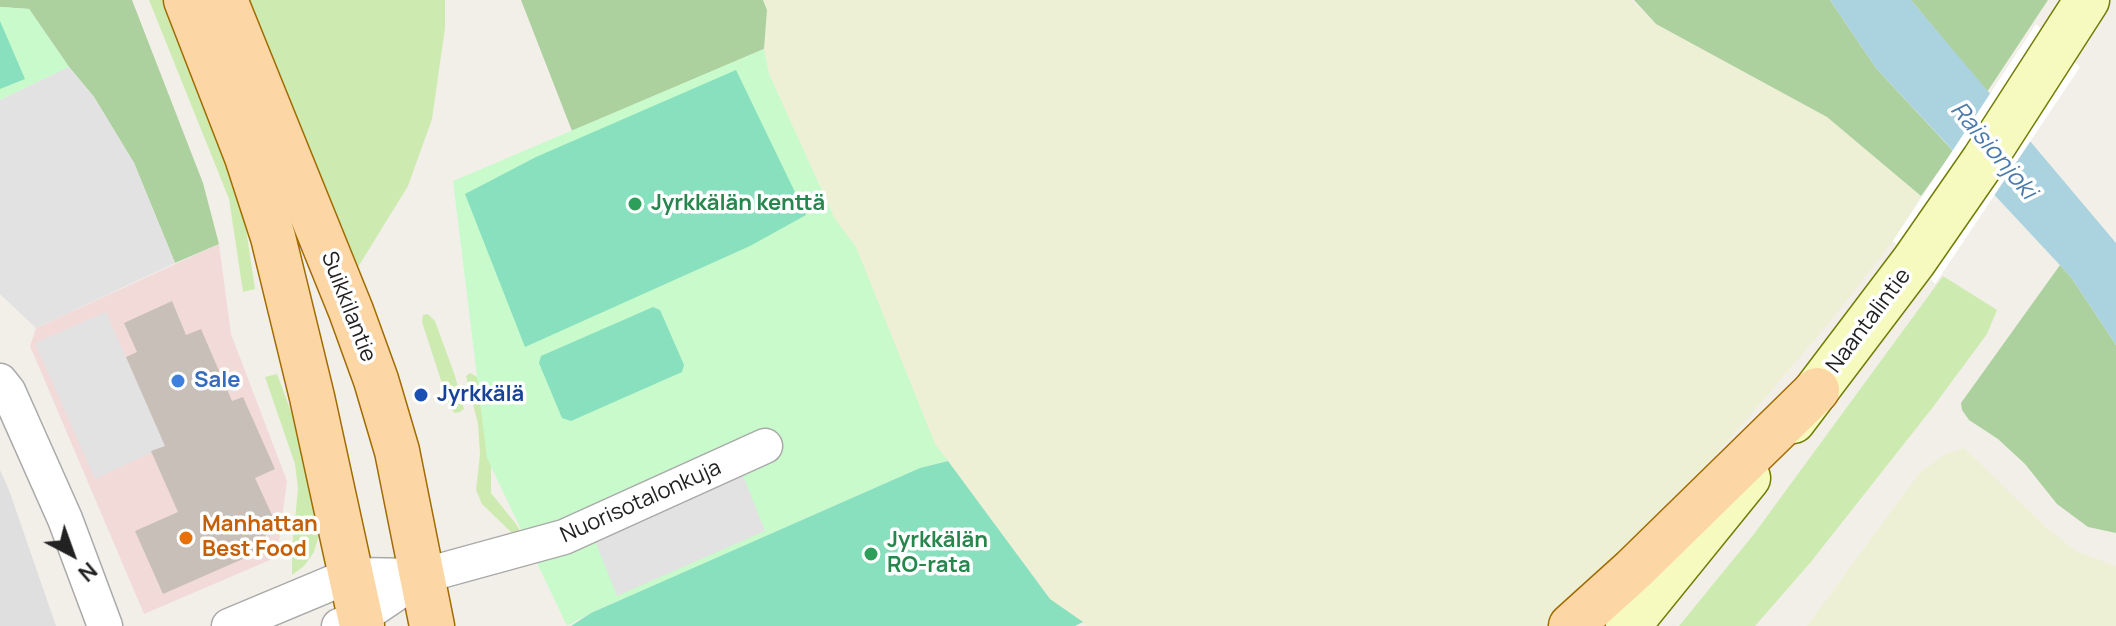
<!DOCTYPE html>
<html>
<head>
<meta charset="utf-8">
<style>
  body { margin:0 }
  #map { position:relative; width:2116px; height:626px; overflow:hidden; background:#f2efe9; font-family:Manrope,sans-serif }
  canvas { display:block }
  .north { position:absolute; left:32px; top:514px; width:80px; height:80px; -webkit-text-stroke:6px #fff; paint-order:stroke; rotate:139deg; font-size:22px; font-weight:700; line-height:32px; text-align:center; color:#222 }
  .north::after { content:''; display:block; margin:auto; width:28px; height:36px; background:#222; clip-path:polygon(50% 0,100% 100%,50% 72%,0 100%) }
</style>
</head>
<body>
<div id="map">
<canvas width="2116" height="626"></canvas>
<div class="north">N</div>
</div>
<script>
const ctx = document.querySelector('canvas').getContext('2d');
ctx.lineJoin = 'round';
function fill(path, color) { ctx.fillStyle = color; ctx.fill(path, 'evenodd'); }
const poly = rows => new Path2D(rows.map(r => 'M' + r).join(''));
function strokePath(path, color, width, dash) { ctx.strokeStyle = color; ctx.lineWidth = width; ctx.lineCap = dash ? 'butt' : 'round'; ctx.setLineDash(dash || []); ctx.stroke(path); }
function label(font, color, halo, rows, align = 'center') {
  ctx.font = font + ' Manrope,sans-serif'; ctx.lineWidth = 7; ctx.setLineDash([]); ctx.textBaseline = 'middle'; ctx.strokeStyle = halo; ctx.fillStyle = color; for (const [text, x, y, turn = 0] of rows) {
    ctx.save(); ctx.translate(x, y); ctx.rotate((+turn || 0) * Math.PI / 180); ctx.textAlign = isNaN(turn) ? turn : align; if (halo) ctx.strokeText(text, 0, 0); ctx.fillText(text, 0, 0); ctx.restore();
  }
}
fill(poly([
  [0,470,9,490,56,626,0,626]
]), '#e0dfdf');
fill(poly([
  [219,244,231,334,287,481,277,557,144,614,30,346,36,328]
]), '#f2dad9');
fill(poly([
  [763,0,1631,0,1656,24,1827,117,1921,196,1893,241,1834,317,1748,418,1664,513,1547,626,1086,626,1050,599,935,444,856,248,835,219,769,74,764,49,767,10],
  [1964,448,2046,527,2076,551,2116,566,2116,626,1807,626,1920,472,1946,454]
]), '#eef0d5');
fill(poly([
  [149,0,166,0,213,117,244,216,255,289,243,292,229,199],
  [247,0,445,0,445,28,432,119,408,186,355,272],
  [1943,276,1997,310,1987,334,1933,407,1810,563,1755,626,1679,626,1754,534],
  [428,314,435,321,455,376,464,409,460,412,455,413,450,408,422,322,423,315],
  [470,373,479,378,491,459,491,493,516,524,520,531,515,536,482,504,476,490,480,454,478,424,466,376],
  [277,374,303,443,320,531,314,552,304,566,292,575,292,549,298,489,295,464,265,377]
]), '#cdebb0');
fill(poly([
  [0,0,132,0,203,183,219,244,175,263,134,163,94,97,69,67,29,9,0,7],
  [521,0,763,0,767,10,764,49,572,131],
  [1634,0,1830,0,1876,68,1953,151,1921,196,1827,117,1656,24],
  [1911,0,2048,0,1987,92],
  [2060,265,2071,277,2116,345,2116,533,2088,527,2057,504,2025,464,1998,439,1969,420,1962,410,1961,403]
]), '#add19e');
fill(poly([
  [0,7,29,9,69,67,0,100],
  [764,49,769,74,835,219,856,247,935,444,948,461,920,468,591,613,567,626,487,458,453,181]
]), '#c8facc');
fill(poly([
  [0,21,25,79,0,89],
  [736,70,806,215,750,246,525,347,465,194,536,157],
  [653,307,660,310,684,365,682,372,571,421,562,418,539,363,541,356],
  [948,461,1050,599,1083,622,1075,626,571,626,591,613,920,468]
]), '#88e0be');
fill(poly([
  [69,67,94,97,134,163,175,263,36,328,0,294,0,100],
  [106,312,165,446,95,479,35,343],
  [740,468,765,531,617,596,592,533]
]), '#e2e2e2');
fill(poly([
  [1830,0,1911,0,2116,243,2116,345,2071,277,1876,68]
]), '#aad3df');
fill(poly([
  [2036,24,2080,67,1935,284,1893,241]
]), '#fff');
fill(poly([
  [172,301,186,335,201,329,232,401,243,397,275,469,255,478,277,526,264,532,270,547,163,594,135,531,178,512,151,451,165,446,126,357,137,352,124,323]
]), '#c7bfb8');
const street = poly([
  [0,381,8,391,65,519,105,626],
  [229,626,351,575,422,576,564,537,765,446],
  [339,626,360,618,422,576]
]);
const secondary = poly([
  [1793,421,1914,261,1984,160,2087,0],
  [1628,626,1748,478]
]);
const primary = poly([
  [186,0,247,157,273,237,312,397,362,626],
  [225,0,351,311,376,380,397,451,432,626],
  [1571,626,1633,570,1817,390]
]);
strokePath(street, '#a9a9a9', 37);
strokePath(secondary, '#707d05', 47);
strokePath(primary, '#a06b00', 47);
strokePath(street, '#fff', 34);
strokePath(secondary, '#f7fabf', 44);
strokePath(primary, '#fcd6a4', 44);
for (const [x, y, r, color] of [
  [635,204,8,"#2e9e5b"],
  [178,381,8,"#3f7fe0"],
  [421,395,8,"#1a4fb4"],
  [186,538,8,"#e8710a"],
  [871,554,8,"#2e9e5b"]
]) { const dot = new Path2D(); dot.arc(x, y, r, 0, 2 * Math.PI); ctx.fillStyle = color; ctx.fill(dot); strokePath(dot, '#fff', 3); }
label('bold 22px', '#27864d', '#fff', [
  ["Jyrkkälän kenttä",651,204],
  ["Jyrkkälän",887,541],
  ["RO-rata",887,566]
], 'left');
label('22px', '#222', '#fff', [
  ["Suikkilantie",348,307,69],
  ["Naantalintie",1869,321,-53],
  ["Nuorisotalonkuja",641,502,-24]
]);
label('bold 22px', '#366cbe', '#fff', [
  ["Sale",194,381]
], 'left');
label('bold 22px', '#164399', '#fff', [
  ["Jyrkkälä",437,395]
], 'left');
label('bold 22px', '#c56008', '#fff', [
  ["Manhattan",202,525],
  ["Best Food",202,550]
], 'left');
label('italic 24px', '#4a7aab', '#fff', [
  ["Raisionjoki",1993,151,50]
]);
</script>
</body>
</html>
